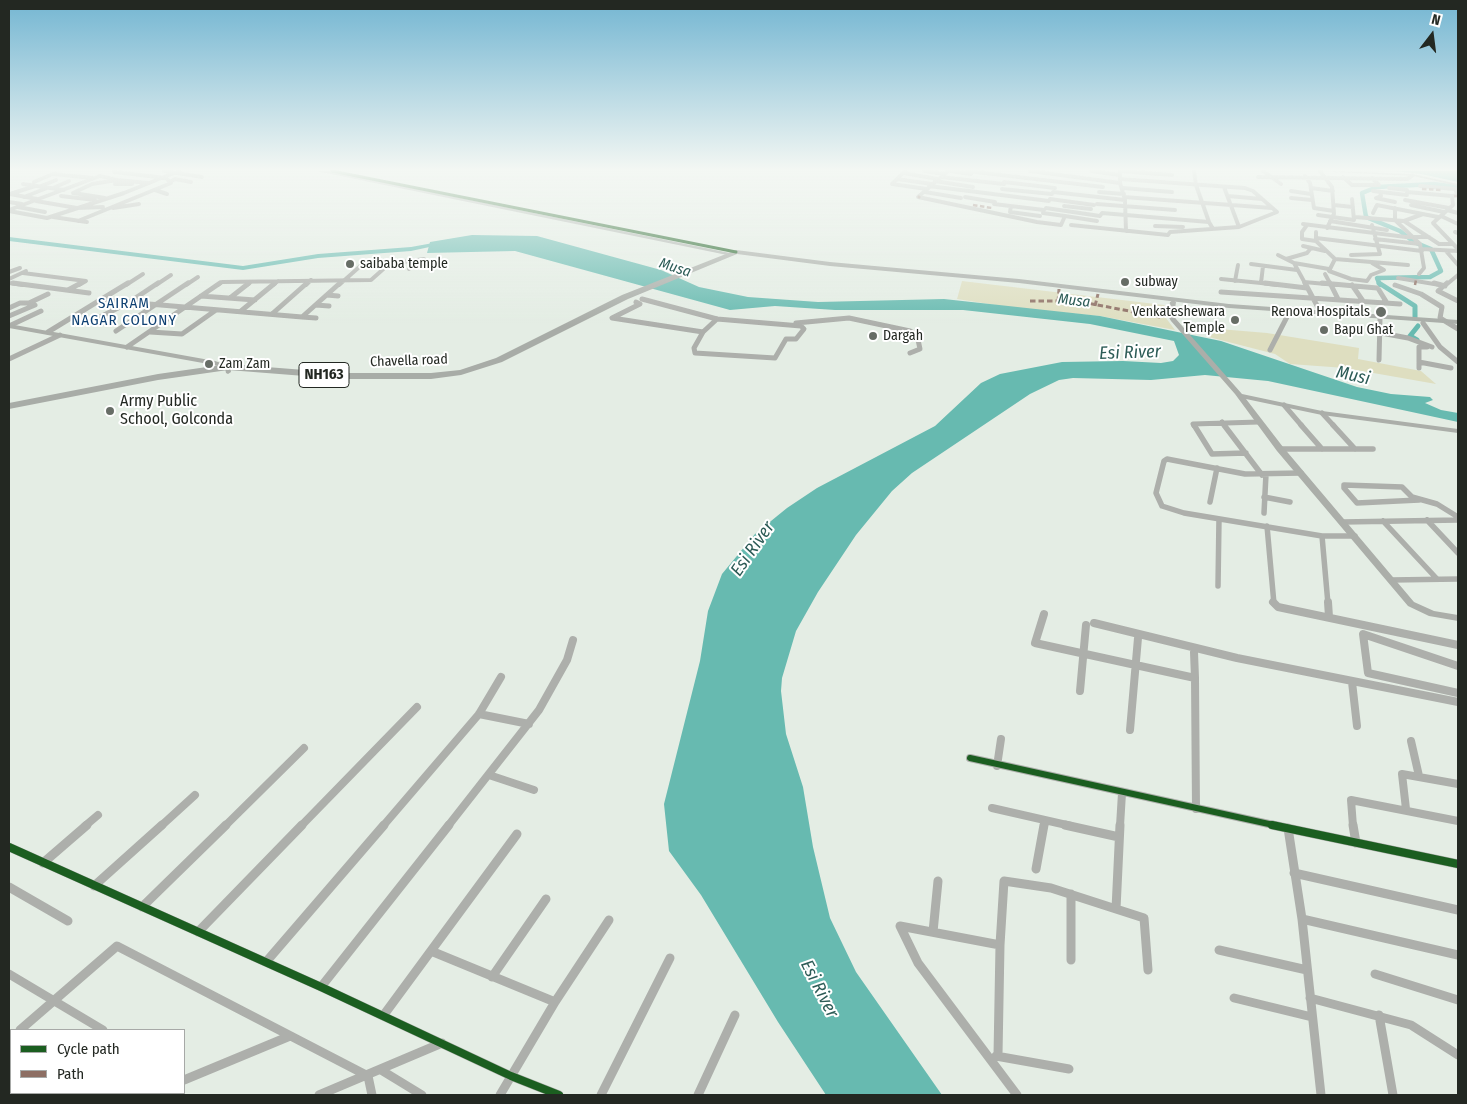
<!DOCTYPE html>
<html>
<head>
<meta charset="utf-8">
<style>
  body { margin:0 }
  #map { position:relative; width:1467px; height:1104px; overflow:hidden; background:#e4ede4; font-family:"Fira Sans Condensed",sans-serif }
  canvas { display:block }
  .frame { position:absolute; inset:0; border:10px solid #232822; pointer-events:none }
  .legend { position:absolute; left:10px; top:1029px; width:175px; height:65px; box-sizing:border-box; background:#fff; border:1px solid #a7a9a7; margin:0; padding:6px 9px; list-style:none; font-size:15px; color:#232822 }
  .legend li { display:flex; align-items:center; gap:10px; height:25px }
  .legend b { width:25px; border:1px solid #a7a9a7 }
  .north { position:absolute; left:1407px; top:10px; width:50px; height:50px; -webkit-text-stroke:4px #fff; paint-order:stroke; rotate:15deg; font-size:14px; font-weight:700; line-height:20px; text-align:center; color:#232822 }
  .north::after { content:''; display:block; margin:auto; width:18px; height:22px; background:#232822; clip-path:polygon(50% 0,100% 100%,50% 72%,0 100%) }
</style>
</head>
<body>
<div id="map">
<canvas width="1467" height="1104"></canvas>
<div class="frame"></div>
<ul class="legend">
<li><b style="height:6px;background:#1b5e20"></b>Cycle path</li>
<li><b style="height:6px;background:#8d6e63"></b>Path</li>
</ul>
<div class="north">N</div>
</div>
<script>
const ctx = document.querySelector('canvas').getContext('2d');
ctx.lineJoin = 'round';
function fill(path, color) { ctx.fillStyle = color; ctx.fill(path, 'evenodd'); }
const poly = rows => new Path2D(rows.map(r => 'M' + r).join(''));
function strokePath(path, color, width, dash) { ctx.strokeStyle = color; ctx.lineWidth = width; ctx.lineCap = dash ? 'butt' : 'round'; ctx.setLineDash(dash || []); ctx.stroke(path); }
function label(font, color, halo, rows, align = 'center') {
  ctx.font = font + ' "Fira Sans Condensed",sans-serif'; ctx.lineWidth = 4; ctx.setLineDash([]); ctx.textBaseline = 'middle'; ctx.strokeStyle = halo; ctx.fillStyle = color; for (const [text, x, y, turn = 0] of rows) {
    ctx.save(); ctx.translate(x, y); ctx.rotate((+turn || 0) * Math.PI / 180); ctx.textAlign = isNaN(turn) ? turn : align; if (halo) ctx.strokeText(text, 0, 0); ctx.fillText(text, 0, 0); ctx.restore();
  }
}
fill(poly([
  [962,281,1164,305,1167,308,1166,318,1175,330,1100,316,1015,308,957,299],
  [1219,329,1267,333,1359,348,1358,359,1421,371,1436,384,1345,368,1290,364,1275,354,1209,337]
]), '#dedec0');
fill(poly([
  [1395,171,1458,171,1458,182,1421,174],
  [472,235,537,236,661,270,699,287,748,297,818,302,944,299,1100,316,1221,341,1357,387,1391,394,1430,397,1433,400,1425,403,1441,410,1458,413,1458,422,1268,381,1205,375,1151,380,1073,378,1059,380,1030,394,912,473,892,491,856,535,818,592,796,631,782,678,781,691,786,734,803,787,813,847,830,918,856,972,942,1095,826,1095,778,1022,701,895,669,851,664,804,700,661,708,611,722,574,755,534,787,508,817,488,935,426,981,383,1000,374,1062,362,1123,361,1161,363,1173,361,1179,355,1174,341,1090,324,963,310,835,310,775,306,730,310,515,251,427,253,430,242]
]), '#67bab0');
strokePath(poly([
  [1380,285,1377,278,1430,277,1441,271,1431,249,1414,242,1400,231,1366,217,1362,193,1377,187,1434,184,1458,187]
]), '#67bab0', 4.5);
strokePath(poly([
  [1379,283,1415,306,1415,317],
  [1417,340,1410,336,1418,326]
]), '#67bab0', 5);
fill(poly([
  [9,237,243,266,318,254,411,247,444,241,448,243,411,251,318,258,243,270,9,241,9,237]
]), '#67bab0');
strokePath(poly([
  [164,171,202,177],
  [905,171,892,184,927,189],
  [924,171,945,174],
  [948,171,918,197,1037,222,1061,225,1065,216,1043,213],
  [950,171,971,174],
  [967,171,1103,187],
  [1030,171,1120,183],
  [1091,171,1119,175],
  [1194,171,1196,185,1209,222],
  [1263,171,1281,184],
  [1320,171,1332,187,1334,214,1327,228],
  [903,173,938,179],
  [52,174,93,178],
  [1305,176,1310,183,1314,208,1334,211],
  [941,177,1004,184],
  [1258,177,1407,179,1413,175],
  [1343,177,1352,185,1379,185,1372,178],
  [897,179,932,184],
  [1120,179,1245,188,1253,191,1277,212,1239,227],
  [935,181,973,187],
  [34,182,55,173],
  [170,182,175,179,191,182],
  [1004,182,1055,188],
  [23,184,64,190],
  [115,184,132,184],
  [35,186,10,194,37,199],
  [41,186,56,180],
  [929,186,1049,201],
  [1420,186,1455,189,1458,195],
  [53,188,69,181],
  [1123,188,1172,192],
  [1311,188,1333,191],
  [1389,188,1407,190],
  [1002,189,1052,194],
  [155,190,167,194],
  [1291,191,1311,194],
  [1373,191,1407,195],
  [925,192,961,198],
  [1053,192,1125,200],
  [1099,192,1124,194],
  [1380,192,1381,196,1376,198,1395,202],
  [1407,192,1452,196],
  [73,193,92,184,117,180,149,183],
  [74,193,105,198],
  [1458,195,1452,196,1453,205,1433,223,1458,249],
  [61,196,95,200],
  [1228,196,1262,199],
  [24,197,47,188],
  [965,197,995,202],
  [1124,197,1272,208],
  [1291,198,1312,200],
  [1050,199,1094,205],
  [1405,200,1449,208],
  [36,201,77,208,103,207],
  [9,202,22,204],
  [994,204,1044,210],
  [1097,204,1175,210],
  [1334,205,1353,207],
  [1411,205,1444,212],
  [1011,206,1010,212,1040,216],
  [1064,206,1091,209],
  [18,207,45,212],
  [113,208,139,204],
  [1046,208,1100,216,1102,213,1209,222,1213,229],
  [1395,208,1395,220,1420,244,1424,268,1419,274],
  [9,210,100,176,117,180],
  [1447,210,1458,213],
  [9,211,47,218,124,193,179,171],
  [1373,213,1377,205,1438,217],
  [1318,215,1354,220,1352,199],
  [1065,216,1097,221],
  [1441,216,1458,224],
  [53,217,87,222],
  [1355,217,1404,221,1423,214],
  [78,221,171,183,166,178,114,172],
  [1330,221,1387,230],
  [1404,221,1439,244,1453,244],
  [1303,224,1406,237,1429,237],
  [1071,225,1168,235,1170,232,1239,227,1224,187],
  [1307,225,1302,232,1302,239,1316,241],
  [1155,226,1183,227],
  [1126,231,1125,200,1120,183,1120,171,1172,175],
  [1316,232,1316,241,1335,259,1329,271,1351,279,1367,281,1371,275,1384,270,1372,263],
  [1455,232,1458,233],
  [1316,238,1422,251],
  [1375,239,1420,244],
  [1303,246,1325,251],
  [1422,249,1458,251],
  [1446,251,1458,265],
  [1278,255,1294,263,1306,285],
  [1351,255,1380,254,1372,225],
  [1286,259,1307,253,1311,248],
  [1335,259,1408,265],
  [1294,263,1329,269],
  [1251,264,1297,270],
  [1263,266,1261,283,1277,285],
  [409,269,417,260],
  [9,272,20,268],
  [23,273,86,281,79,285],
  [1325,274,1331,285],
  [1398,278,1440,285],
  [9,279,26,271],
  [1221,279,1261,283],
  [1235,281,1238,265],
  [1304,282,1337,285],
  [9,283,23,285],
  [126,285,143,274],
  [156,285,171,275],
  [186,285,198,277],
  [218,285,222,282,371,280,389,264],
  [247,285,251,282],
  [273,285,278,281],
  [306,285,311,280],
  [339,285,366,261,389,264,424,259],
  [1446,285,1458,275]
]), '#adafab', 4);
strokePath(poly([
  [13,283,89,293],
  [1265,283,1307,288],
  [1305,283,1322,315],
  [1322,283,1377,288],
  [1330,283,1338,299],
  [1434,283,1445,286],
  [1447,283,1438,291,1458,301],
  [1352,285,1363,301],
  [1395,285,1421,294,1442,307,1440,318,1458,329],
  [68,290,81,283],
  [1379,290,1387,303],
  [1221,292,1400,304],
  [327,295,338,296],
  [201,296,255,300],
  [230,298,249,283],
  [642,299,717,319],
  [102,300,302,317,340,283],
  [636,302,640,304,612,318,703,332],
  [316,305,329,306],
  [9,308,20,303,29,303,48,294],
  [241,311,275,283],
  [272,314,307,283],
  [9,316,35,305],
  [302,317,316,318],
  [717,319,801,326,804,329,796,339,786,339,775,358,695,353,694,348,703,332,717,319],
  [94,320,128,303,158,283],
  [796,323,849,318,910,331,917,335,920,349,910,353],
  [1423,323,1440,347,1458,362],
  [9,326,41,311],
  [116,331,188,283],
  [48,332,128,283],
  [150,332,182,334,216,310],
  [1381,333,1408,338,1432,347],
  [127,347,220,283],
  [1270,350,1289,313],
  [9,359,60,335],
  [1379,360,1380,319],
  [1419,362,1451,368],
  [1419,368,1419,347,1427,347],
  [1284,405,1302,426],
  [1322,413,1334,426],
  [1222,422,1225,426],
  [1194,426,1193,424,1259,422]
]), '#adafab', 5);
strokePath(poly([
  [1194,425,1212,454,1246,453],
  [1224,425,1262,475],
  [1301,425,1322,449],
  [1333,425,1355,449],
  [1280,449,1373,449],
  [1301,473,1245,474,1167,459,1164,461,1156,493,1162,506,1184,513,1322,536,1355,536],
  [1264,497,1290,502],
  [1419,500,1357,503,1344,488,1344,485,1402,487,1412,497,1437,504,1458,517],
  [1210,502,1217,468],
  [1264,513,1266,474],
  [1427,520,1458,553],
  [1383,521,1437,579],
  [1343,522,1458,520],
  [1267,526,1274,604],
  [1322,536,1328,604],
  [1391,580,1458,579],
  [1218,586,1219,519]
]), '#adafab', 5.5);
strokePath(poly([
  [1273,602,1278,607,1458,645],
  [1328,602,1329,617],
  [1044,614,1035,643,1195,678,1196,809],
  [1094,623,1237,658,1458,702],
  [1194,652,1195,678],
  [1458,666,1363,634,1368,673,1458,693],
  [1352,682,1357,726],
  [1080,691,1086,625],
  [479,714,529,724],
  [1130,730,1138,638],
  [1411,741,1419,776],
  [970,758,1278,826],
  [997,766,1001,739],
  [489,775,534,790],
  [992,808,1071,826],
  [1406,809,1402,774,1458,784],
  [85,826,98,815],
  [161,826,195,795],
  [225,826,304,748],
  [301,826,417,707],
  [383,826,479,714,501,677],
  [448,826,539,710,567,660,573,640],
  [1044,826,1045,821],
  [1120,826,1122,793],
  [1353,826,1351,800,1458,821]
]), '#adafab', 8);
strokePath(poly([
  [1065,825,1119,837],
  [1272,825,1458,864],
  [1353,825,1356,843],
  [1288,828,1302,919,1321,1095],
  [9,847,321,987,511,1076,559,1095],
  [43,863,87,825],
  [1036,869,1044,825],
  [1294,873,1458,910],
  [94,886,162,825],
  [9,887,68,921],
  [1071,894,1071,960],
  [142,907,226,825],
  [1116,909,1144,918,1148,970],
  [1302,919,1458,955],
  [198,932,302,825],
  [933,932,938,881],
  [1000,945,900,926,918,963,1017,1095],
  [1219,950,1307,970],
  [431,951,555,1002],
  [266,962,384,825],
  [9,974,103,1030],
  [1375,974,1458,1000],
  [492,977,546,899],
  [321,987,449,825],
  [1234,998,1312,1017],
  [1310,998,1411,1025,1458,1055],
  [1379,1015,1393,1095],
  [383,1016,517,834],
  [20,1030,117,946,368,1076,372,1095],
  [9,1041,11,1038],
  [998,1055,1000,945,1004,881,1051,888,1116,909,1120,825],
  [996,1056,1069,1069],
  [381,1070,422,1095],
  [184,1080,290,1036],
  [9,1082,11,1084],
  [26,1093,30,1095],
  [142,1095,149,1093],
  [319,1095,442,1043],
  [500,1095,555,1002,609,920],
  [601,1095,670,958],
  [698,1095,735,1015]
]), '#adafab', 9);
fill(poly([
  [1332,171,1413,174,1458,184,1458,186,1413,176,1334,172,1332,171],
  [1173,300,1176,302,1174,316,1176,319,1242,394,1322,411,1458,429,1458,433,1322,415,1246,399,1283,447,1414,602,1434,611,1458,615,1458,621,1429,616,1408,606,1277,451,1235,394,1171,321,1168,316,1170,302,1173,300],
  [9,324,215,361,230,366,231,372,228,374,226,373,225,368,214,365,9,328,9,324]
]), '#abaea9');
fill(poly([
  [316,171,328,171,735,254,732,256,316,171]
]), '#adb2ad');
fill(poly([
  [736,250,830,262,1019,279,1229,304,1458,320,1458,324,1229,308,1019,283,830,266,737,254,628,299,502,362,461,375,431,379,343,379,228,370,158,380,9,409,9,403,158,374,228,364,343,373,431,373,460,370,496,358,622,295,736,250]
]), '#a8aca7');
strokePath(poly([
  [1422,189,1441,190],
  [918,196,920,198],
  [1454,196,1458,196],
  [973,205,992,208],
  [1415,285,1416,280]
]), '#8d6e63', 2.5, [4.5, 2.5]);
strokePath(poly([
  [1030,301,1077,301,1160,317],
  [1058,302,1059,289],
  [1095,306,1098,294]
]), '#8d6e63', 3, [5.5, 3]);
strokePath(poly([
  [332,171,736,252]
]), '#1b5e20', 3);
strokePath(poly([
  [970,758,1278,826]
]), '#1b5e20', 6);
strokePath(poly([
  [1272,825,1458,864],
  [9,847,321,987,511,1076,559,1095]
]), '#1b5e20', 8);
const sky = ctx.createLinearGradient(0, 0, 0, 326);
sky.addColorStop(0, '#74b6d2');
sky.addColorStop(0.52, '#f3f7f3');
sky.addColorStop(1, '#f3f7f300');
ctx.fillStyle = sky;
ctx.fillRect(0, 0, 1467, 326);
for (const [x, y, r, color] of [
  [350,264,5,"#676d66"],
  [1125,282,5,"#676d66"],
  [1381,312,6,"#676d66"],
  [1235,320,5,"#676d66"],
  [1324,330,5,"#676d66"],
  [873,336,5,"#676d66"],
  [209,364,5,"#676d66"],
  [110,411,5,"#676d66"]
]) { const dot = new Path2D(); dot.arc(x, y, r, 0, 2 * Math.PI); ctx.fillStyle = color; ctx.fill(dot); strokePath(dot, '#fff', 2); }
label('14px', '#232822', '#fff', [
  ["saibaba temple",360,264],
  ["subway",1135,282],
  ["Venkateshewara",1225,312,"right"],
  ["Temple",1225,328,"right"],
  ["Renova Hospitals",1370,312,"right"],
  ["Bapu Ghat",1334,330],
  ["Dargah",883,336],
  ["Zam Zam",219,364]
], 'left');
label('14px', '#232822', '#fff', [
  ["Chavella road",409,361,-2]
]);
label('italic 15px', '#2d5c57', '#fff', [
  ["Musa",675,268,18],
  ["Musa",1074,301,6]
]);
ctx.letterSpacing = '1px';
label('15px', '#0e4072', '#fff', [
  ["SAIRAM",124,304],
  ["NAGAR COLONY",124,321]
]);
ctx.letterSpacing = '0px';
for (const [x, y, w] of [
  [324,375,50]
]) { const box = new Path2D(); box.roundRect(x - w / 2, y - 12.5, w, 25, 4); ctx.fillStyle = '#fff'; ctx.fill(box); strokePath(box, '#232822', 1); }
label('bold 15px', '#232822', null, [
  ["NH163",324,375]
]);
label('16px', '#232822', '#fff', [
  ["Army Public",120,402],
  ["School, Golconda",120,420]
], 'left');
label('italic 18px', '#2d5c57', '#fff', [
  ["Esi River",1130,353,-2],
  ["Musi",1353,376,12],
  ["Esi River",753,549,-55],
  ["Esi River",819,989,63]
]);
</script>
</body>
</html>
